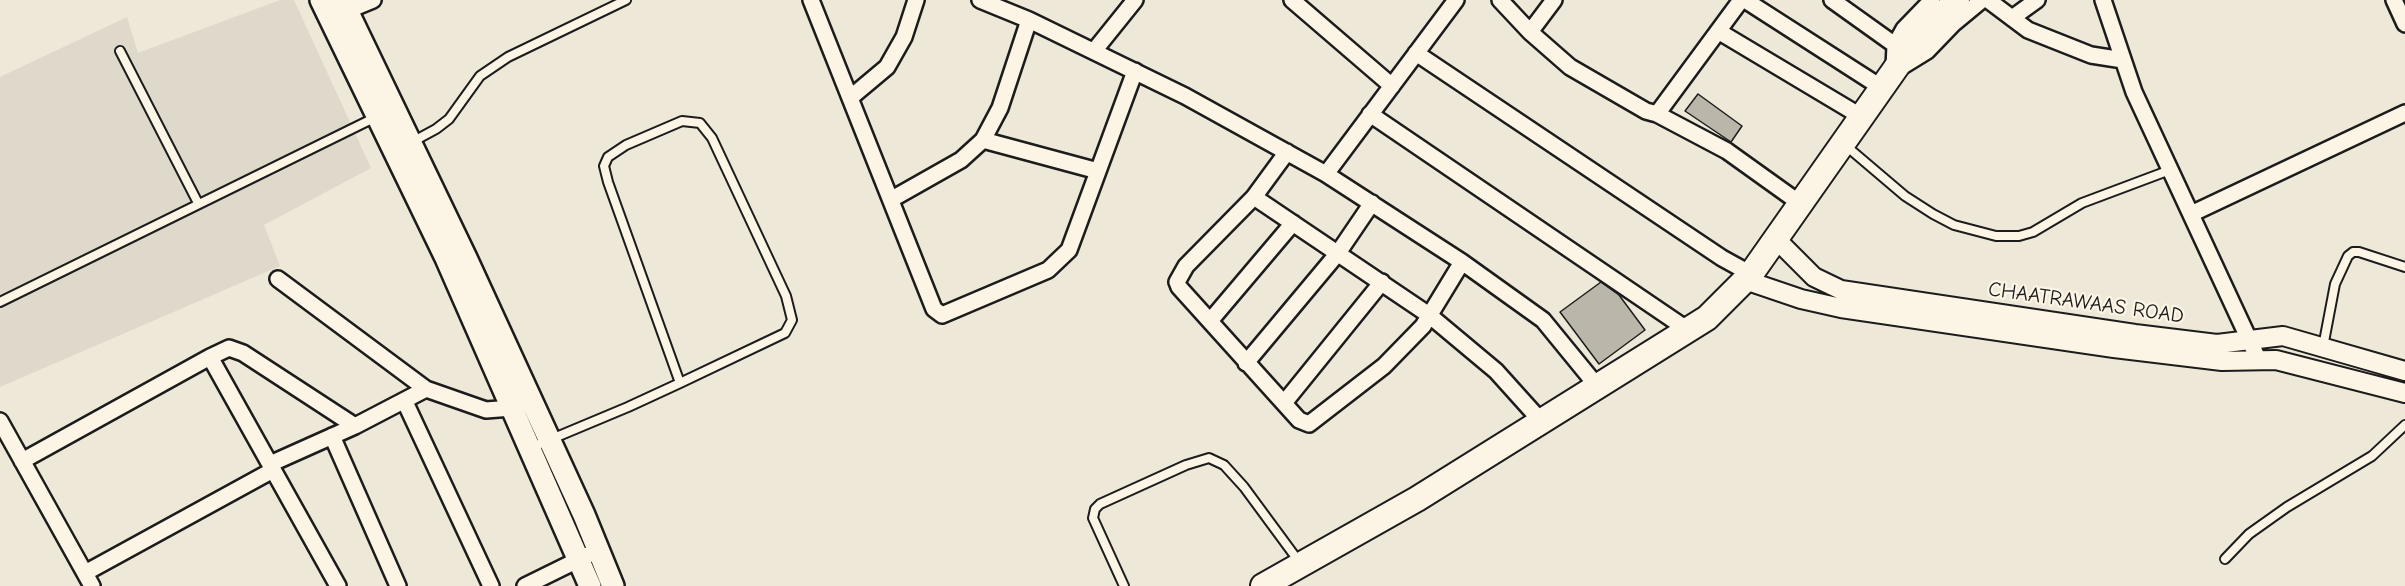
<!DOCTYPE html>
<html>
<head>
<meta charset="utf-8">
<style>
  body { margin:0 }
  canvas { display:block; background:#eee8d9 }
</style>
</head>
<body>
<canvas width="2405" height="586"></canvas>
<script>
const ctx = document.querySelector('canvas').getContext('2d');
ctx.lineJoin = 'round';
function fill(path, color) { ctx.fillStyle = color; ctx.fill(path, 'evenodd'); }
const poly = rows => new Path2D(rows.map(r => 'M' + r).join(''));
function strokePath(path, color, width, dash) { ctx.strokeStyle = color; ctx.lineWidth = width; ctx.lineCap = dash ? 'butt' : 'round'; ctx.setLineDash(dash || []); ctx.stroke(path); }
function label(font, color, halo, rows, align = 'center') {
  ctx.font = font + ' "Comic Neue",sans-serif'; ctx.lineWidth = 4.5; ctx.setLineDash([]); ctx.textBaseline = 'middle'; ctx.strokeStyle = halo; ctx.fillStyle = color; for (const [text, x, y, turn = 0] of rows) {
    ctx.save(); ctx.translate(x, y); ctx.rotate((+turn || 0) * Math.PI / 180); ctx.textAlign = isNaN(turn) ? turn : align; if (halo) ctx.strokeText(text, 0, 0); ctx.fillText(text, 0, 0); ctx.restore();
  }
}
fill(poly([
  [280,0,294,0,371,168,264,225,280,266,0,387,0,77,127,17,138,53]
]), '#ded9cb');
const building = poly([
  [1698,94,1742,126,1731,142,1685,111,1698,94],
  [1601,282,1619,295,1645,330,1599,364,1560,312,1601,282]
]);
fill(building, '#bab6aa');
strokePath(building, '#1c1c1c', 1.5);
const service = poly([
  [120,51,198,203],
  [412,142,436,129,449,119,480,76,508,57,626,0],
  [1845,145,1905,196,1933,214,1954,225,1996,236,2019,236,2033,232,2082,203,2170,170],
  [0,302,376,117],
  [2323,347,2335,284,2348,256,2353,252,2359,252,2405,267],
  [530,448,628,407,680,383,785,333,792,320,786,296,712,138,700,123,682,121,626,145,608,157,604,166,608,182,680,383],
  [2225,559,2249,534,2287,507,2372,456,2405,425],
  [1124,586,1093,518,1095,509,1100,504,1186,465,1209,458,1224,465,1244,487,1300,563]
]);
const minor = poly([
  [811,0,934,309,942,315,1048,270,1069,250,1135,71],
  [980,0,1029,20,1185,96,1326,174,1462,262,1543,320,1597,386],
  [1292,0,1392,86],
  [1500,0,1530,32,1570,67,1646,111,1657,114,1727,151,1801,204],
  [1745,0,1882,88],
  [1832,0,1895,45],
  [1988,0,2028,30,2091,55,2123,60],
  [2103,0,2134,92,2259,361],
  [2394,0,2405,24],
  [339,14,373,0],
  [2012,18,2037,0],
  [1718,31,1862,117],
  [1530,32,1554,0],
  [1094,51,1135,0],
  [1416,53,1722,258,1751,274],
  [1901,67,1927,51,1953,24,1982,0],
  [1894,68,1895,45,1904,29,1932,0],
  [850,98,887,67,904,37,916,0],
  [1370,114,1688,330],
  [1657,114,1741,0],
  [983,140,1098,171],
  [1287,152,1254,197,1186,266,1177,282,1179,287,1299,420,1309,424,1384,366,1423,326,1462,262],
  [1326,174,1456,0],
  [1254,197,1429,315,1496,371,1541,421],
  [892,199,961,160,983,140,1000,108,1029,20],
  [2191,214,2405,113],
  [278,279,426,389,486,410,512,408],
  [1210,321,1293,223],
  [210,357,338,586],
  [1246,363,1338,253,1372,203],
  [405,402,491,586],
  [1284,403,1382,282],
  [0,421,92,586],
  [332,436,398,586],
  [22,461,210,357,229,348,243,353,355,426],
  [270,464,355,426,426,389],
  [85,573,273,470],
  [525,586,588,555]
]);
const tertiary = poly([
  [1776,239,1814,277,1841,290,2135,334,2217,344,2283,336,2405,371],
  [1745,280,1801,299,1841,308,2114,348,2222,361,2276,360,2405,393]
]);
const secondary = poly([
  [321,0,446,258,590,586],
  [342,0,466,258,584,515,613,586]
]);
const primary = poly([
  [1263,586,1417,499,1707,318,1751,274,1912,45,1957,0]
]);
strokePath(service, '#1c1c1c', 12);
strokePath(minor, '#1c1c1c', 20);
strokePath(tertiary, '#1c1c1c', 22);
strokePath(secondary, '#1c1c1c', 26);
strokePath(primary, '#1c1c1c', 28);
strokePath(service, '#fcf5e5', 8);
strokePath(minor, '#fcf5e5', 15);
strokePath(tertiary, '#fcf5e5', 18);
strokePath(secondary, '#fcf5e5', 21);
strokePath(primary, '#fcf5e5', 24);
label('21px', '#1c1c1c', '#fcf5e5', [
  ["CHAATRAWAAS ROAD",2086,303,8]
]);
</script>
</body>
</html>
